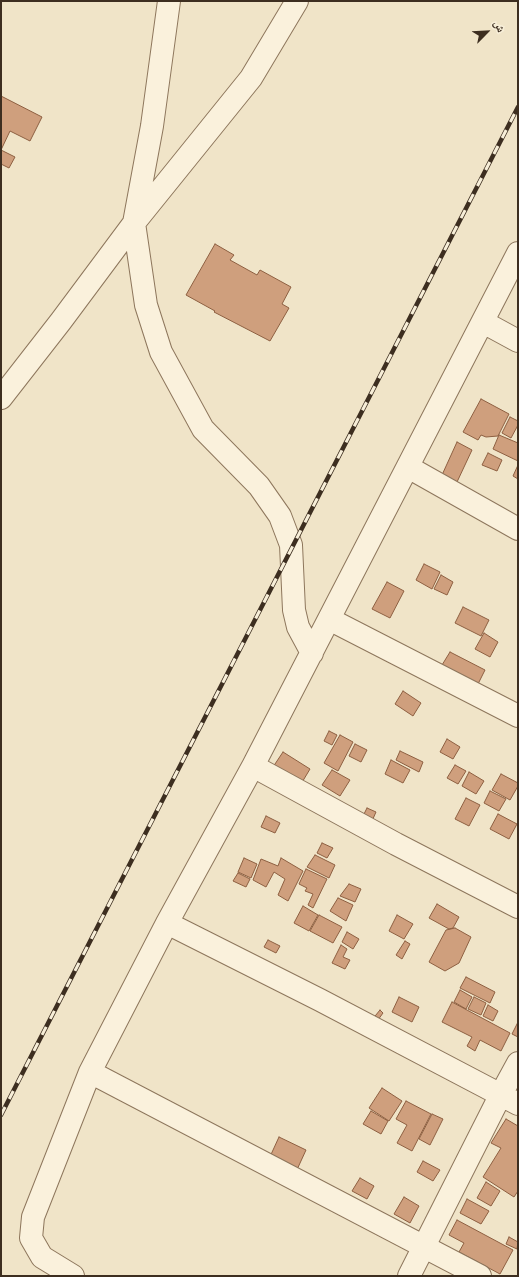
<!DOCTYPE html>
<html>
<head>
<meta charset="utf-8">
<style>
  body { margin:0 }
  #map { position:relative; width:519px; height:1277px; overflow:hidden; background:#f0e4c8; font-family:Georgia,"Noto Naskh Arabic",serif }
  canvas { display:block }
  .frame { position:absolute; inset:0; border:2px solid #3d2e20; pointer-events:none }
  .north { position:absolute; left:467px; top:12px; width:40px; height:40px; -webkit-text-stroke:3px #f7eed8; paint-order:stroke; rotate:66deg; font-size:11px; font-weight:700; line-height:16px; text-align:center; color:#3d2e20 }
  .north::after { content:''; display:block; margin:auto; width:14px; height:18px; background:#3d2e20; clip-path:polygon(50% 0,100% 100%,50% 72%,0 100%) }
</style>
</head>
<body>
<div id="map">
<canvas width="519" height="1277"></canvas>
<div class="frame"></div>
<div class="north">ش</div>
</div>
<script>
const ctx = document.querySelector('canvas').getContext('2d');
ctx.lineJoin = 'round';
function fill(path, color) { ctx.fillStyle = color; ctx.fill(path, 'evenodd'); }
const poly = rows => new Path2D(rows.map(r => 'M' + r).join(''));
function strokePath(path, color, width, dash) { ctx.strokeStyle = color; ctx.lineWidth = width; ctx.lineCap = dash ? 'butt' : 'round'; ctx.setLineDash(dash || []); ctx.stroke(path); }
const building = poly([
  [1,96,42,117,30,141,10,131,1,150,15,157,9,168,1,164,1,96],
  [215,244,234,255,230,260,257,275,260,270,291,287,282,304,289,308,270,341,214,312,215,311,186,295,215,244],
  [481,399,509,414,498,436,486,437,481,435,478,440,463,432,481,399],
  [510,417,518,421,518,425,511,438,502,433,510,417],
  [499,435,518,443,518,461,493,449,499,435],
  [457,442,472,450,457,482,442,475,457,442],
  [488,453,502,460,497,471,482,465,488,453],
  [518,465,518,479,513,476,518,465],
  [424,564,440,572,432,589,416,580,424,564],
  [441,575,453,582,447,595,434,589,441,575],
  [387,582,404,591,390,618,372,609,387,582],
  [463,607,489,620,481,636,455,623,463,607],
  [484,633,498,642,490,657,475,649,484,633],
  [450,652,485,670,478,684,442,665,450,652],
  [403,691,421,703,413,716,395,704,403,691],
  [329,731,337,735,332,745,324,741,329,731],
  [340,735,353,742,338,771,324,763,340,735],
  [447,739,460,747,453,759,440,752,447,739],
  [355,744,367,750,361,762,349,756,355,744],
  [400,751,423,762,419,772,396,760,400,751],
  [283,752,310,769,301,784,273,767,283,752],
  [391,760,410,770,403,783,385,774,391,760],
  [455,765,466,771,458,784,447,778,455,765],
  [332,770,350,780,340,796,322,785,332,770],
  [469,772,484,781,476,794,462,786,469,772],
  [501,774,518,783,518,786,510,800,492,790,501,774],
  [490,791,506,799,499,811,484,803,490,791],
  [466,798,480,805,469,826,455,819,466,798],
  [367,808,376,812,372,821,363,816,367,808],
  [498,814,517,824,509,839,490,829,498,814],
  [266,816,280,823,275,833,261,827,266,816],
  [322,843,333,848,327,858,317,853,322,843],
  [315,855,335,865,329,878,307,867,315,855],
  [244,858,257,864,251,878,238,872,244,858],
  [281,858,303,871,288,901,278,895,285,879,274,872,266,887,253,880,261,859,278,866,281,858],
  [306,869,327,879,313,908,308,905,313,894,305,891,307,888,299,884,306,869],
  [238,873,250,879,246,887,233,881,238,873],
  [349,884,361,889,355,902,340,896,349,884],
  [338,898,353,905,346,921,330,911,338,898],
  [437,904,459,917,453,928,449,929,429,918,437,904],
  [303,906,318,915,309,931,294,923,303,906],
  [319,915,342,927,333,943,310,931,319,915],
  [397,915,413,924,404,939,389,931,397,915],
  [455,928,471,937,459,963,445,971,429,962,446,930,455,928],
  [347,932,359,939,353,949,342,942,347,932],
  [268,940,280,946,276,953,264,947,268,940],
  [405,941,410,944,402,959,396,955,405,941],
  [341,945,347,949,343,957,350,960,345,969,332,963,341,945],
  [466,977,495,992,490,1003,460,988,466,977],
  [460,990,472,997,466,1009,454,1002,460,990],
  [399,997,419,1007,412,1022,392,1012,399,997],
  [474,997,486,1003,481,1015,468,1009,474,997],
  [452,1002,510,1033,501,1051,480,1040,475,1051,467,1046,472,1037,442,1022,452,1002],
  [488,1005,498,1011,493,1021,483,1016,488,1005],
  [380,1010,383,1013,375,1024,371,1021,380,1010],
  [518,1022,518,1037,512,1034,518,1022],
  [382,1088,402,1101,389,1121,369,1108,382,1088],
  [406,1101,431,1114,412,1151,397,1143,407,1125,396,1119,406,1101],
  [371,1111,388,1121,381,1134,363,1124,371,1111],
  [432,1114,443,1119,430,1145,419,1139,432,1114],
  [506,1119,518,1126,518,1191,514,1197,483,1177,501,1148,491,1143,506,1119],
  [279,1137,306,1150,295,1174,268,1161,279,1137],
  [423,1161,440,1170,433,1181,417,1172,423,1161],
  [360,1178,374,1186,367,1199,352,1191,360,1178],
  [486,1182,500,1191,491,1206,477,1198,486,1182],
  [404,1197,419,1206,410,1223,394,1214,404,1197],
  [467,1199,489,1211,481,1224,460,1213,467,1199],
  [457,1220,513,1250,500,1274,459,1252,464,1243,449,1235,457,1220],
  [509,1237,518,1242,517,1249,506,1244,509,1237]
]);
fill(building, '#cf9f7d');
strokePath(building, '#8d5f41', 1);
const minor = poly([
  [169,1,152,126,134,223,146,305,161,352,203,429,259,486,280,516,291,545,294,610,298,627,312,653],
  [483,322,518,341],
  [1,398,61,321,134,223,251,78,297,1],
  [408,467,518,529],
  [329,619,518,716],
  [253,766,396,844,518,907],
  [167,923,320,1000,518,1104],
  [90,1072,480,1276],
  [73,1276,42,1257,31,1238,33,1217,90,1072,167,923,253,766,518,253],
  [409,1276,500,1096,518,1063]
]);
strokePath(minor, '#8d765c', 24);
strokePath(minor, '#faf1dc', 22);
const rail = poly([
  [1,1115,518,107]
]);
strokePath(rail, '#3d2e20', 4.5);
strokePath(rail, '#f7eed8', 3, [9]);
</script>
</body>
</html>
